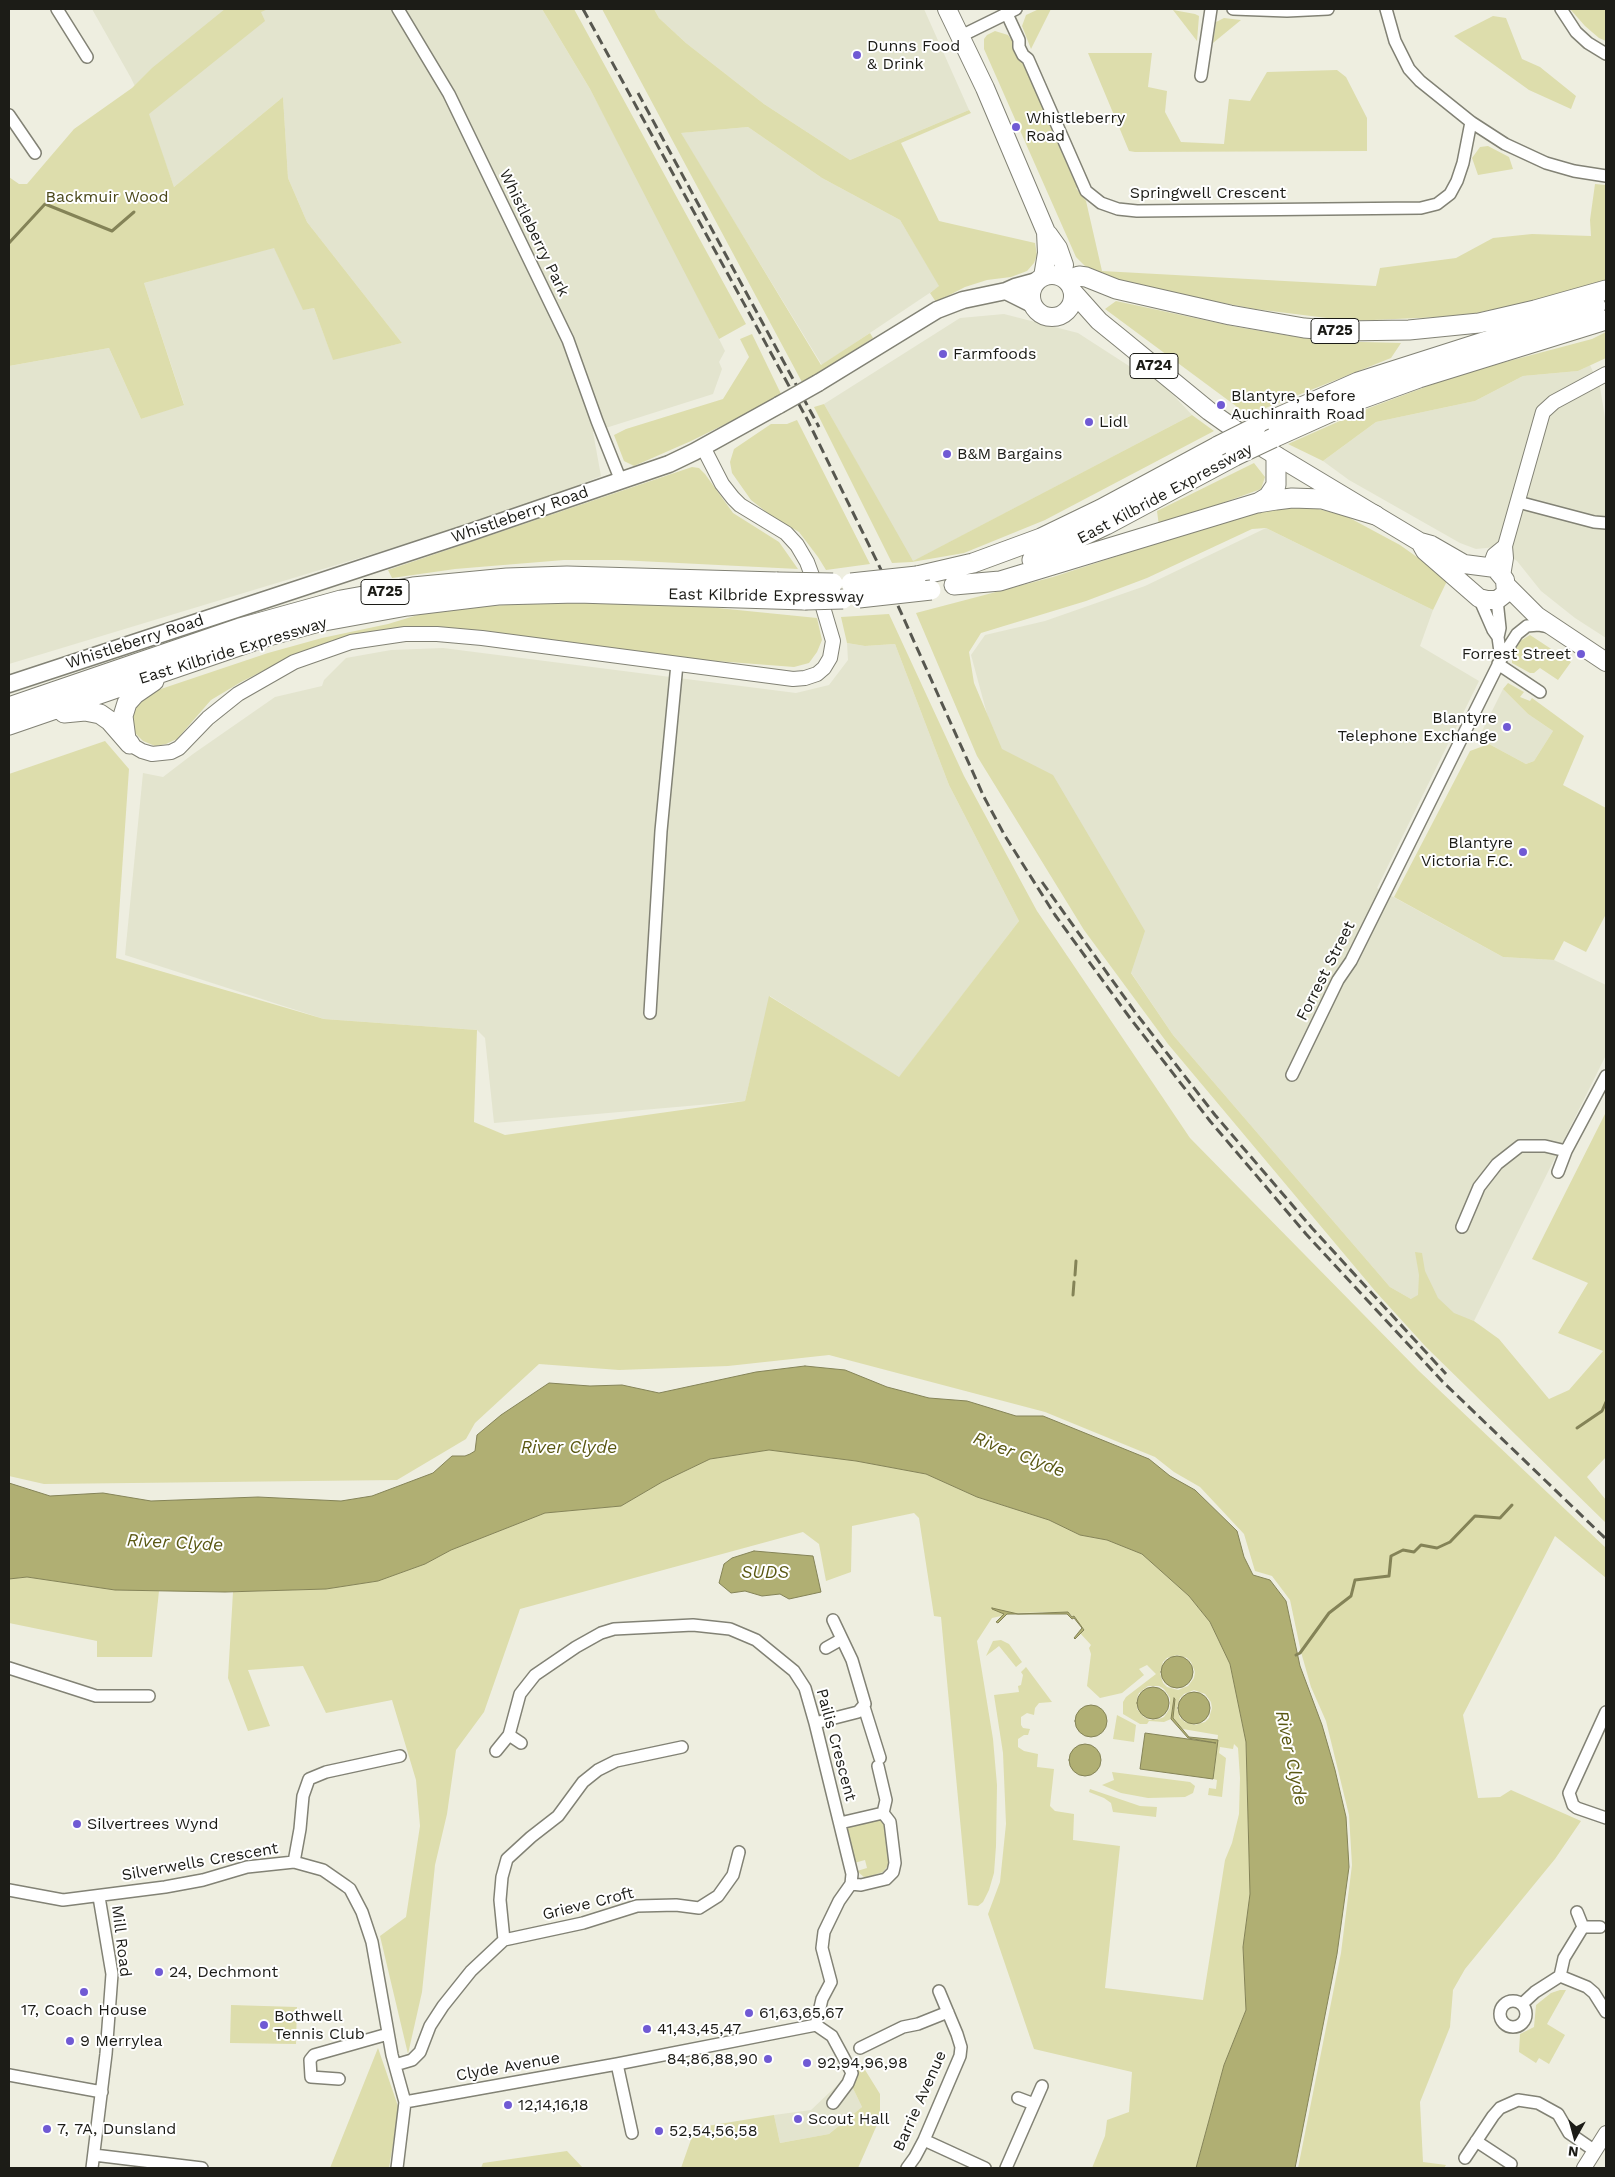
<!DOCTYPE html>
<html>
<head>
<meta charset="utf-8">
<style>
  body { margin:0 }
  #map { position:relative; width:1615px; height:2177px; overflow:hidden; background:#eeeee0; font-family:"Work Sans",sans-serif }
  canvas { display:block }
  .frame { position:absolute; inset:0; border:10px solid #1c1c17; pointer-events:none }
  .north { position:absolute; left:1550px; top:2112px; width:50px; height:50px; -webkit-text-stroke:4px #fff; paint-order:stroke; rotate:187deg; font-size:14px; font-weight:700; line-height:20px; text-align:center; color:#1c1c17 }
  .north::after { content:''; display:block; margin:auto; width:18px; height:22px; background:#1c1c17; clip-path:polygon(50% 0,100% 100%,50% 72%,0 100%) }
</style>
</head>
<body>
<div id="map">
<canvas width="1615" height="2177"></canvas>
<div class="frame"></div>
<div class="north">N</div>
</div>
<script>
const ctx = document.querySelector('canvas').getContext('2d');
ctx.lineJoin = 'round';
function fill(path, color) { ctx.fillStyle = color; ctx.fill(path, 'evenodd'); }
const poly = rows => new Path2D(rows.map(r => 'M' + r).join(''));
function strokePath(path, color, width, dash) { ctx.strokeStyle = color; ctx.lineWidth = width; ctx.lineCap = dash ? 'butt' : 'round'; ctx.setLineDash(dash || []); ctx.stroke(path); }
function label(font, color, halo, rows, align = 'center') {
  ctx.font = font + ' "Work Sans",sans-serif'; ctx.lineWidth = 4; ctx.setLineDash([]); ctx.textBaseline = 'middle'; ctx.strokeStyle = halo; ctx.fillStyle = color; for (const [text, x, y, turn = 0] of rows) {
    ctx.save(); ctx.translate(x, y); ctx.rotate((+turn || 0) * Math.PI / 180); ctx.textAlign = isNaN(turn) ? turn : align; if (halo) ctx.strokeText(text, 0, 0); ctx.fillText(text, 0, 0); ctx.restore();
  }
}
fill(poly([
  [92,9,542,9,590,89,656,213,725,351,719,362,722,369,713,394,593,432,601,476,518,510,9,664,9,366,109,348,141,419,184,404,144,283,274,247,303,309,314,308,333,359,402,343,307,222,288,178,283,97,174,187,148,114,131,78],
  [654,9,924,9,969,110,850,160,764,104,686,43,659,18],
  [748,127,822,178,900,220,940,286,822,365,680,133],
  [1004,314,1078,333,1143,375,1160,381,1192,415,912,562,824,404,960,318],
  [1590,365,1600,387,1605,418,1606,419,1606,638,1575,618,1541,591,1517,561,1496,547,1476,549,1460,543,1349,480,1323,461,1376,422,1475,401,1523,376,1578,371],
  [1266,528,1433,610,1420,646,1479,681,1377,888,1503,957,1554,960,1606,985,1606,1055,1474,1321,1411,1299,1390,1287,1173,1035,1013,797,997,751,971,655,985,635,1045,621,1145,586],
  [847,643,865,646,895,644,949,785,1019,921,899,1078,770,996,745,1101,494,1123,485,1038,477,1030,324,1019,125,955,143,773,163,777,193,754,275,697,322,686,324,680,346,658,391,650,443,648,796,693,829,685,848,660],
  [1503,689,1528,714,1553,731,1534,761,1526,764,1489,744,1492,741,1481,733],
  [847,2076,862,2107,829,2134,780,2143,774,2115,811,2110]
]), '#e3e4ce');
fill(poly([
  [225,9,268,9,261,12,265,21,149,114,174,187,283,97,288,178,307,222,402,343,333,360,314,308,303,310,274,248,144,283,184,405,141,419,109,348,9,366,9,177,19,184,27,184,74,129,132,88,152,68],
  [542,9,574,9,746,324,719,339,590,89],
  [602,9,654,9,659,18,686,43,764,104,850,160,969,110,971,113,901,143,939,221,1035,243,1037,255,1034,263,1027,271,1011,277,987,280,965,287,936,302,930,293,939,286,900,220,822,178,748,127,681,133,821,365,870,333,873,338,803,384],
  [1039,9,1051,9,1031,49,1022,26,1026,15],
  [1570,9,1606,9,1606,41,1599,38,1585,26],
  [1173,10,1195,14,1199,16,1197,41],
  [1493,16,1506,18,1522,59,1540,67,1576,96,1571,109,1529,90,1454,36],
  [1224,18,1241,20,1213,43,1216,22],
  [995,31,1008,35,1016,46,1073,178,1079,187,1076,188,1086,201,1102,271,1376,286,1380,268,1456,258,1493,238,1532,234,1591,236,1590,220,1595,184,1606,185,1606,282,1534,301,1462,316,1351,321,1255,309,1149,289,1099,275,1089,270,1076,257,984,49,984,39,987,35],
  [1088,53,1152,53,1148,87,1167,91,1165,112,1181,142,1224,144,1229,99,1250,101,1267,72,1337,70,1346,77,1367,118,1367,151,1135,152,1129,151],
  [1488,146,1509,157,1513,169,1478,175,1472,158,1480,147],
  [1116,301,1237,327,1322,341,1401,343,1391,358,1248,415,1105,309],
  [1606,332,1606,358,1578,371,1523,376,1475,401,1376,422,1323,461,1288,444,1369,408,1460,374,1592,339],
  [752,334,782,396,691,441,650,459,634,466,624,461,614,435,626,429,723,399,749,357,740,339],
  [824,404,913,561,1192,415,1214,431,1045,520,964,553,912,562,892,563,814,407],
  [797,420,870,564,826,570,818,557,799,532,774,518,751,500,732,473,730,462,734,449,771,424,787,424],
  [1254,463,1265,477,1261,489,1159,526,1157,511],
  [692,467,699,468,705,474,733,513,779,542,798,569,619,560,564,560,455,569,392,578,388,570],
  [1302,505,1346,516,1400,545,1448,579,1433,610,1266,528,1252,529,1147,578,1086,601,981,633,969,652,974,683,1002,749,1053,775,1145,931,1131,973,1173,1035,1390,1287,1411,1299,1418,1295,1419,1275,1415,1252,1422,1253,1425,1271,1438,1298,1454,1313,1474,1321,1499,1339,1549,1399,1569,1390,1603,1351,1558,1333,1588,1283,1532,1259,1606,1112,1606,1457,1587,1477,1606,1500,1606,1523,1426,1347,1376,1292,1168,1044,1084,930,977,756,916,613,1053,577,1247,514],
  [603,602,678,604,817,618,822,640,817,652,809,663,794,667,365,634,298,653,241,682,211,700,177,739,166,744,155,746,143,741,134,732,132,711,143,695,268,653,322,638,388,624,421,614,468,607,545,603],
  [889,614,964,776,1037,911,1190,1138,1419,1371,1606,1548,1606,1578,1555,1536,1463,1715,1478,1798,1500,1797,1511,1790,1581,1821,1555,1859,1465,1969,1453,1990,1450,2027,1420,2102,1423,2162,1446,2165,1444,2168,1298,2168,1341,1953,1352,1865,1349,1815,1326,1721,1311,1687,1301,1652,1290,1600,1272,1576,1255,1571,1244,1534,1200,1487,1174,1472,1155,1457,1045,1412,829,1355,728,1366,619,1370,539,1364,475,1423,466,1439,397,1480,44,1484,9,1476,9,774,105,741,129,769,116,958,324,1019,477,1030,474,1122,505,1135,745,1101,769,996,899,1077,1019,921,949,785,895,644,865,646,847,643,841,617],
  [1530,635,1571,662,1558,680,1540,668,1534,673,1530,673,1512,663,1512,656,1520,641],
  [1508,683,1524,692,1520,697,1530,701,1532,698,1584,736,1563,785,1606,808,1606,914,1586,952,1564,941,1554,960,1503,957,1394,897,1470,751,1489,744,1526,764,1534,761,1553,731,1528,714,1503,689],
  [769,1450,856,1461,926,1474,977,1497,1049,1520,1080,1535,1107,1540,1142,1554,1189,1596,1210,1622,1230,1664,1246,1742,1250,1895,1243,1947,1246,2010,1224,2065,1196,2168,1092,2168,1105,2136,1107,2120,1129,2112,1132,2072,1034,2049,988,1914,1000,1882,1006,1824,1003,1753,994,1695,1019,1692,1018,1686,1021,1685,1023,1675,1021,1672,1026,1667,1052,1702,1039,1703,1035,1708,1034,1715,1027,1713,1021,1717,1021,1725,1023,1728,1030,1729,1028,1735,1024,1735,1018,1739,1018,1747,1024,1751,1038,1754,1037,1767,1054,1769,1050,1806,1055,1811,1074,1814,1073,1840,1120,1846,1105,1988,1203,2000,1225,1860,1232,1843,1239,1814,1240,1778,1238,1748,1234,1744,1233,1749,1220,1747,1219,1753,1226,1758,1222,1797,1208,1795,1209,1788,1216,1789,1217,1780,1213,1779,1218,1735,1183,1729,1173,1718,1175,1699,1174,1699,1171,1719,1164,1722,1149,1721,1147,1724,1140,1724,1123,1714,1123,1702,1126,1697,1156,1674,1147,1665,1139,1669,1144,1675,1122,1693,1100,1698,1087,1686,1091,1654,1089,1648,1091,1645,1080,1633,1084,1630,1074,1616,1073,1617,1068,1612,1015,1613,992,1618,977,1641,993,1739,997,1785,996,1846,994,1873,989,1890,983,1902,978,1906,968,1905,941,1617,934,1616,919,1518,914,1513,852,1526,851,1572,826,1581,819,1544,803,1532,520,1609,484,1712,456,1750,447,1814,435,1865,422,1992,408,2054,380,1936,406,1917,420,1826,416,1780,392,1700,326,1713,303,1666,248,1670,270,1726,248,1731,228,1678,233,1592,326,1589,378,1581,425,1564,451,1550,545,1513,621,1506,662,1482,710,1459],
  [1177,1655,1187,1658,1191,1662,1195,1672,1194,1678,1188,1686,1178,1690,1167,1687,1163,1683,1160,1673,1163,1662,1167,1658],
  [1148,1686,1159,1686,1164,1689,1170,1698,1170,1708,1164,1717,1159,1719,1149,1720,1144,1717,1137,1709,1137,1698,1139,1693],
  [1194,1690,1205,1694,1211,1702,1212,1708,1209,1718,1205,1722,1195,1725,1185,1722,1180,1718,1177,1708,1180,1698,1184,1694],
  [27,1577,115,1590,159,1591,152,1657,97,1657,97,1641,9,1623,9,1579],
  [1001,1640,1009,1644,1022,1662,1016,1667,999,1646,986,1656,993,1641],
  [1117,1715,1136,1725,1134,1742,1113,1739],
  [1112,1772,1190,1782,1195,1786,1193,1793,1185,1797,1148,1798,1121,1793,1102,1785,1114,1780],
  [1090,1789,1140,1806,1157,1807,1156,1817,1113,1812,1111,1803,1104,1798,1089,1792],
  [877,1817,882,1819,885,1825,890,1863,883,1872,865,1878,857,1871,867,1868,865,1860,854,1863,846,1831,848,1826],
  [1560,1990,1566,1990,1547,2024,1565,2035,1549,2064,1539,2058,1536,2063,1519,2052,1520,2034,1534,2027,1536,2005,1551,1993],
  [231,2005,297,2007,296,2044,230,2043],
  [378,2048,399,2109,389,2168,330,2168],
  [862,2065,880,2094,880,2118,858,2168,681,2168,695,2128,774,2115,780,2143,829,2134,862,2107,847,2076],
  [567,2151,583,2168,481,2168,483,2163]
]), '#ddddac');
const water = poly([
  [805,1366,845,1370,887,1387,929,1398,967,1401,1016,1416,1043,1416,1149,1459,1170,1476,1195,1490,1237,1531,1244,1557,1253,1575,1270,1580,1286,1601,1300,1666,1322,1725,1335,1770,1346,1817,1349,1867,1337,1954,1295,2168,1196,2168,1224,2065,1246,2010,1243,1947,1250,1894,1246,1742,1230,1664,1210,1622,1189,1596,1142,1554,1107,1540,1080,1535,1049,1520,977,1497,926,1474,856,1461,769,1450,710,1459,662,1482,621,1506,545,1513,451,1550,425,1564,378,1581,326,1589,225,1592,115,1590,27,1577,9,1579,9,1483,50,1496,103,1493,151,1501,258,1497,341,1501,372,1496,433,1473,452,1456,465,1456,470,1454,475,1451,477,1435,501,1415,549,1383,590,1386,622,1385,659,1393,756,1372,805,1366],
  [754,1551,813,1556,821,1592,789,1599,780,1594,762,1596,745,1591,731,1593,719,1583,724,1564,732,1558,754,1551],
  [992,1608,1018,1614,1068,1612,1072,1617,1074,1616,1084,1630,1075,1639,1074,1638,1082,1628,1074,1618,1072,1619,1067,1614,1007,1614,998,1623,996,1622,1004,1614,992,1609,992,1608],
  '1161 1672a16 16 0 1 1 32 0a16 16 0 1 1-32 0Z',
  '1137 1703a16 16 0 1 1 32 0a16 16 0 1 1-32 0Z',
  '1178 1708a16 16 0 1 1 32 0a16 16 0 1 1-32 0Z',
  [1174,1698,1175,1699,1173,1718,1189,1737,1218,1740,1213,1779,1140,1769,1145,1733,1216,1743,1188,1738,1171,1719,1174,1698],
  '1075 1721a16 16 0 1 1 32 0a16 16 0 1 1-32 0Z',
  '1069 1760a16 16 0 1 1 32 0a16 16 0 1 1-32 0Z'
]);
fill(water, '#b0af73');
strokePath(water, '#848357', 1);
strokePath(poly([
  [9,243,45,204,112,231,134,212],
  [1075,1275,1076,1261],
  [1073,1295,1074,1282],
  [1577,1428,1602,1411,1606,1402],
  [1296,1655,1300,1653,1329,1613,1351,1596,1355,1580,1389,1576,1391,1556,1403,1550,1414,1552,1421,1545,1437,1548,1450,1542,1475,1516,1500,1518,1512,1505]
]), '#848357', 3);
const minor = poly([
  [57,9,87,57],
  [398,9,449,94,568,340,597,421,621,481],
  [1233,9,1287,11,1328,9],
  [1386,9,1395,41,1409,69,1420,81,1471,122,1505,144,1546,163,1574,171,1606,176],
  [1561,9,1576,32,1588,43,1606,54],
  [1007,14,1019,40,1019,47,1023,55,1028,59,1086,191,1101,203,1118,209,1137,211,1421,208,1437,204,1450,194,1457,181,1463,163,1471,122],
  [961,36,1016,9],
  [1201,76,1211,9],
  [9,115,35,153],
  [1518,502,1594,522,1606,523],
  [1479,598,1493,630,1498,637],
  [1501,659,1517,634,1527,626,1539,625,1550,627],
  [1498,664,1540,692],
  [650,1013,661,831,677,664],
  [1292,1075,1338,980,1351,961,1501,659,1498,637,1500,628,1497,600],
  [1558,1172,1566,1151,1606,1076],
  [1462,1227,1479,1187,1497,1164,1520,1146,1545,1146,1566,1151],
  [826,1648,842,1639],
  [9,1668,96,1696,149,1696],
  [864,1707,880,1758],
  [1606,1712,1569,1793,1573,1805,1577,1808,1606,1818],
  [815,1723,858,1712,865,1704,852,1660,833,1620],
  [509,1735,521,1743],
  [496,1751,509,1735,520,1694,535,1675,576,1647,601,1633,614,1629,693,1625,730,1629,756,1640,794,1671,805,1688,815,1723,852,1874,851,1884,839,1901,824,1932,822,1948,831,1982,822,1999,816,2025],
  [878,1766,886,1800,883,1813],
  [840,1823,883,1813,890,1822,895,1863,893,1872,886,1879,861,1885,851,1884],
  [294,1862,300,1829,303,1796,309,1779,326,1772,400,1756],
  [9,1890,63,1900,165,1887,203,1880,247,1867,294,1862,323,1870,346,1886,350,1889,362,1912,372,1942,392,2055,405,2102,397,2168],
  [1577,1912,1583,1927,1600,1927],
  [504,1940,500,1900,502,1877,507,1859,531,1837,558,1816,583,1782,598,1770,616,1761,682,1747],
  [1560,1976,1564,1958,1583,1927],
  '1500 2014a13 13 0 1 1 26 0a13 13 0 1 1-26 0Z',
  [1522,2004,1535,1992,1560,1976,1587,1987,1594,1993,1606,2012],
  [816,2025,832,2036,852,2073,848,2083,833,2103],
  [860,2048,903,2027,918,2024,948,2012],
  [617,2064,632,2133],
  [395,2065,412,2060,420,2052,430,2026,443,2006,471,1971,504,1940,583,1923,637,1906,676,1905,699,1908,718,1896,733,1875,739,1852],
  [9,2075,102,2092],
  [339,2079,311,2077,310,2060,314,2055,388,2034],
  [1018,2098,1034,2104],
  [405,2102,617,2064,816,2025],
  [924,2140,985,2168],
  [1476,2141,1511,2164],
  [94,2155,202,2168],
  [1465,2158,1493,2116,1500,2108,1518,2100,1538,2103,1558,2114,1569,2133,1595,2151],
  [92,2168,106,2054,112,1974,99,1897],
  [907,2168,915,2157,924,2140,960,2056,961,2047,957,2034,939,1991],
  [1006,2168,1042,2086]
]);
const tertiary = poly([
  [1490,566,1494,555,1505,546],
  [1503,576,1506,558,1505,546,1543,412,1554,402,1606,374],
  [130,744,142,751,152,754,171,752,179,748,208,718,238,694,294,662,351,642,405,634,437,634,482,638,793,679,805,678,817,674,824,668,830,658,833,641,820,597,807,562,797,545,786,533,740,505,733,498,722,484,703,447],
  [1584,2168,1606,2133]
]);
const secondary = poly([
  [1006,291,1032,304],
  [818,383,937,310,963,300,1006,291,1015,287,1037,281],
  [9,684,471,532,669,464,694,452,779,405]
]);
const primary = poly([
  [947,9,985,88,1046,232,1047,253,1043,277],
  [1048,234,1058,248,1064,265,1061,276],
  '1031 296a21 21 0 1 1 42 0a21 21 0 1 1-42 0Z',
  [1074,293,1099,321,1120,338,1209,411,1247,438,1420,542,1431,545,1464,564,1495,568,1505,580,1506,593,1497,600,1487,600,1479,598,1425,551,1420,542],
  [1506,585,1537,616,1606,662]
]);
const trunk = poly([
  [1067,280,1079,276,1086,277,1116,289,1230,315,1304,328,1343,331,1409,330,1479,323,1535,310,1606,290],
  [1256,427,1358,382,1596,306],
  [1273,438,1353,402,1419,378,1606,320],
  [1258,503,1268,497,1276,485,1276,456],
  [1032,560,1106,525,1235,456],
  [917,576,973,563,1041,538,1101,509,1218,446],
  [954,585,1000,581,1257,503,1276,500,1292,498,1322,499,1375,515],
  [9,707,240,628,341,600,413,587,507,578,567,576,777,582],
  [64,713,85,711,100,714,110,721,130,744],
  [9,725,265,637,319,622,407,606,498,595,577,593,805,600],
  [126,739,123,716,127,703,135,694,154,681]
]);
strokePath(minor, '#828275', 14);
strokePath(tertiary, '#828275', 16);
strokePath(secondary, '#828275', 19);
strokePath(primary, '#828275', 20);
strokePath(trunk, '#828275', 21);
strokePath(minor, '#fff', 11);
strokePath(tertiary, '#fff', 14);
strokePath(secondary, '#fff', 16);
strokePath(primary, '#fff', 18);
strokePath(trunk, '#fff', 19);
strokePath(poly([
  [583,9,807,419,890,588,984,797,1005,836,1055,915,1130,1018,1210,1121,1306,1234,1442,1381,1606,1539],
  [638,93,819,427],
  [1042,882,1135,1012,1215,1115,1312,1228,1446,1374]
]), '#57574f', 3, [10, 5]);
const secondaryBridge = poly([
  [779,405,818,383]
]);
const trunkBridge = poly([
  [1218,446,1256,427],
  [1235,456,1273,438],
  [777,582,833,583],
  [851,583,917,576],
  [859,598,931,590],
  [805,600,843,599]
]);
strokePath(secondaryBridge, '#828275', 19, []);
strokePath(trunkBridge, '#828275', 21, []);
strokePath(secondaryBridge, '#fff', 16);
strokePath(trunkBridge, '#fff', 19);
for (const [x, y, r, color] of [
  [857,55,5,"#705ad4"],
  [1016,127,5,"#705ad4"],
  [943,354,5,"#705ad4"],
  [1221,405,5,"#705ad4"],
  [1089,422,5,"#705ad4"],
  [947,454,5,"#705ad4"],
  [1581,654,5,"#705ad4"],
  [1507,727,5,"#705ad4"],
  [1523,852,5,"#705ad4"],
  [77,1824,5,"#705ad4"],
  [159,1972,5,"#705ad4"],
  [84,1992,5,"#705ad4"],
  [749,2013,5,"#705ad4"],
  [264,2025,5,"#705ad4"],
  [647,2029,5,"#705ad4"],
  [70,2041,5,"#705ad4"],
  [768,2059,5,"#705ad4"],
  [807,2063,5,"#705ad4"],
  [508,2105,5,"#705ad4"],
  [798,2119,5,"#705ad4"],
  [47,2129,5,"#705ad4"],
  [659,2131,5,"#705ad4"]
]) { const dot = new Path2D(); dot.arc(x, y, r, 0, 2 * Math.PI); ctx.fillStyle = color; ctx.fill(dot); strokePath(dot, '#fff', 2); }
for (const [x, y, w] of [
  [1335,331,48],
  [1154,366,48],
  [385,592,48]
]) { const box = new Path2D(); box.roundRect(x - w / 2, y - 12.5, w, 25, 4); ctx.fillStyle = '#fff'; ctx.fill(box); strokePath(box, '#1c1c17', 1); }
label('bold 15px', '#1c1c17', null, [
  ["A725",1335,331],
  ["A724",1154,366],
  ["A725",385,592]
]);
label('16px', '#1c1c17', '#fff', [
  ["Dunns Food",867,46],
  ["& Drink",867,64],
  ["Whistleberry",1026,118],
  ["Road",1026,136],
  ["Farmfoods",953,354],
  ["Blantyre, before",1231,396],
  ["Auchinraith Road",1231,414],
  ["Lidl",1099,422],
  ["B&M Bargains",957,454],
  ["Forrest Street",1571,654,"right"],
  ["Blantyre",1497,718,"right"],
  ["Telephone Exchange",1497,736,"right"],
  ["Blantyre",1513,843,"right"],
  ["Victoria F.C.",1513,861,"right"],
  ["Silvertrees Wynd",87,1824],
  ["24, Dechmont",169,1972],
  ["17, Coach House",84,2010,"center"],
  ["61,63,65,67",759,2013],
  ["Bothwell",274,2016],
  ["Tennis Club",274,2034],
  ["41,43,45,47",657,2029],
  ["9 Merrylea",80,2041],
  ["84,86,88,90",758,2059,"right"],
  ["92,94,96,98",817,2063],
  ["12,14,16,18",518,2105],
  ["Scout Hall",808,2119],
  ["7, 7A, Dunsland",57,2129],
  ["52,54,56,58",669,2131]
], 'left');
label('16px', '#1c1c17', '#fff', [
  ["Springwell Crescent",1208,193],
  ["Whistleberry Park",534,233,64],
  ["East Kilbride Expressway",1165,494,-28],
  ["Whistleberry Road",520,515,-19],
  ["East Kilbride Expressway",766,596,1],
  ["Whistleberry Road",135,642,-18],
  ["East Kilbride Expressway",233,651,-17],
  ["Forrest Street",1326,971,-63],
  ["Pailis Crescent",836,1745,75],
  ["Silverwells Crescent",200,1862,-10],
  ["Grieve Croft",588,1904,-14],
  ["Mill Road",121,1941,83],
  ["Clyde Avenue",508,2067,-10],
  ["Barrie Avenue",920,2101,-66]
]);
label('16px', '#4a481a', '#fff', [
  ["Backmuir Wood",107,197]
]);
label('italic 18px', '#5a5813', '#fff', [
  ["River Clyde",569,1448],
  ["River Clyde",1019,1455,21],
  ["River Clyde",175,1543,3],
  ["SUDS",765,1573],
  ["River Clyde",1291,1758,78]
]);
</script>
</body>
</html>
